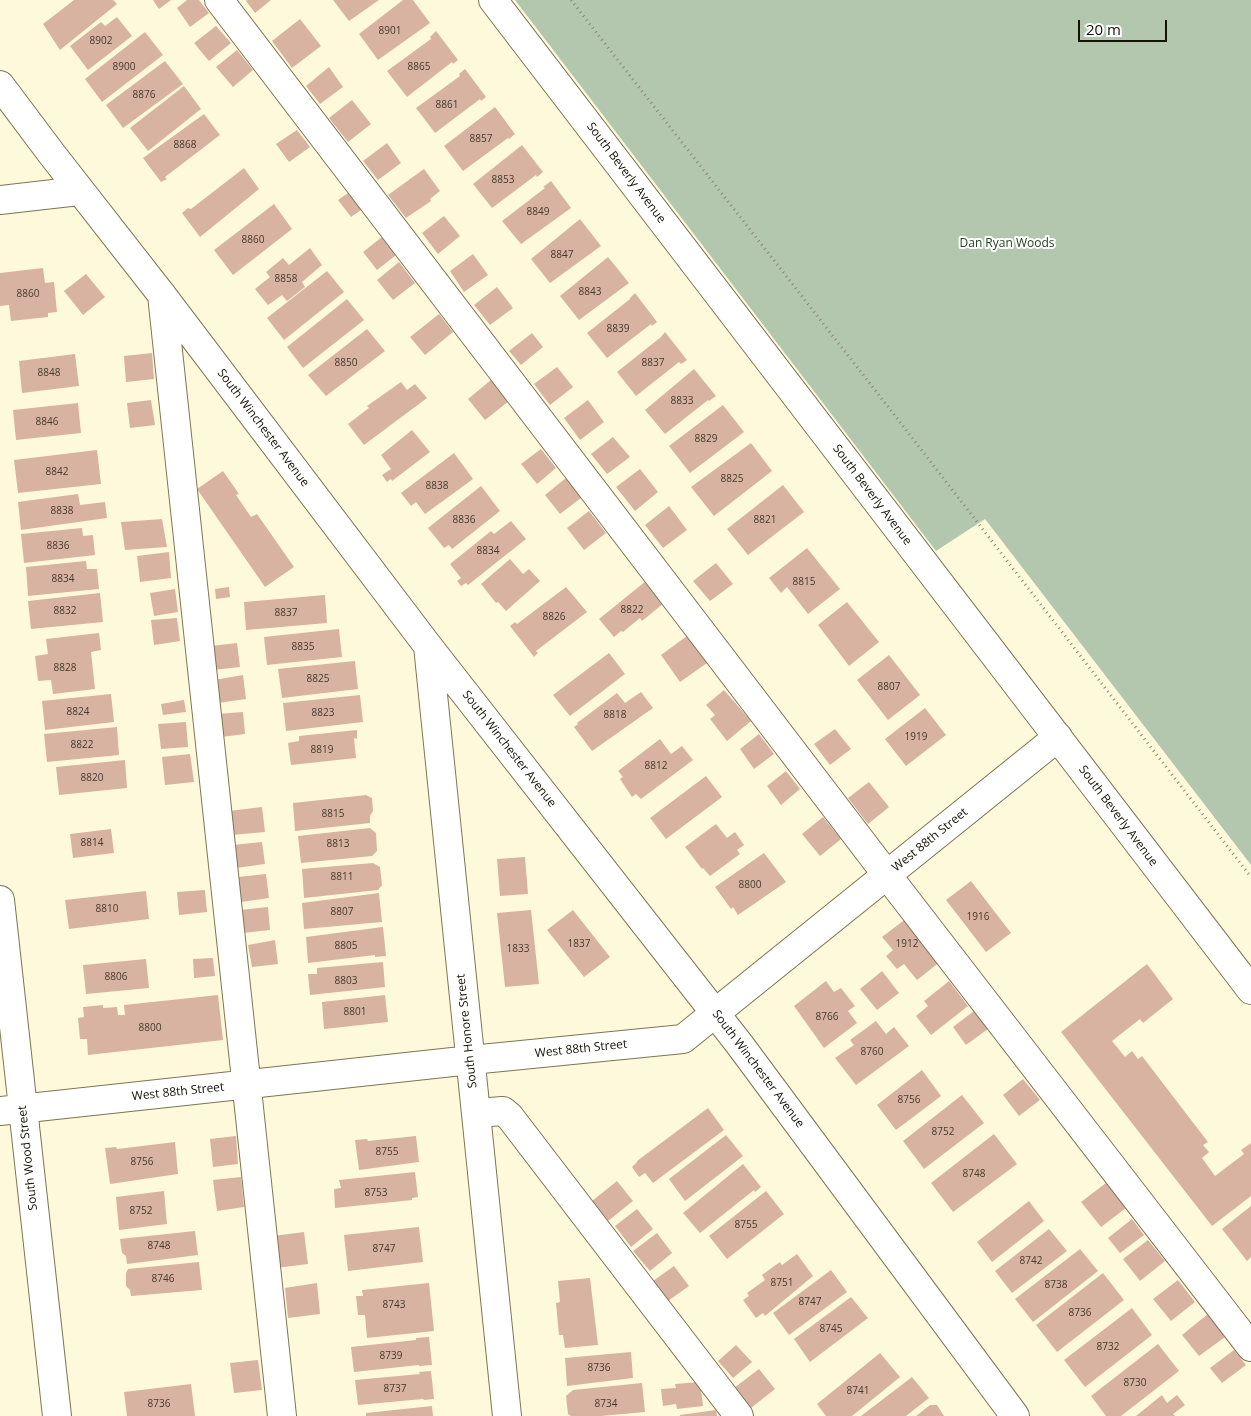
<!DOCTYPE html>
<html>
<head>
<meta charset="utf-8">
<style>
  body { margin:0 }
  #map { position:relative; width:1251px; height:1416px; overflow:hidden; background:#fff9db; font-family:"Open Sans",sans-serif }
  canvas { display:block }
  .scale { position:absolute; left:1078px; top:20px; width:89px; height:22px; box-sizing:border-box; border:2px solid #141205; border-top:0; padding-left:6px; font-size:15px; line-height:18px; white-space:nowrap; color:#141205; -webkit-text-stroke:4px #fff; paint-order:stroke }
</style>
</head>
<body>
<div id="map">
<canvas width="1251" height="1416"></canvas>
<div class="scale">20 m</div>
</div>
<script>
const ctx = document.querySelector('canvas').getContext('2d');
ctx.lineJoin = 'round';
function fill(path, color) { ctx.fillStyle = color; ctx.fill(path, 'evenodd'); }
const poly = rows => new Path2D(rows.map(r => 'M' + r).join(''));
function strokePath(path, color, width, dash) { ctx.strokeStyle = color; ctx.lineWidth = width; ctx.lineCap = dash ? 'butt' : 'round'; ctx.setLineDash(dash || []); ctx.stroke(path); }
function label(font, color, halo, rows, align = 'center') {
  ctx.font = font + ' "Open Sans",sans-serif'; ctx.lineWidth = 4; ctx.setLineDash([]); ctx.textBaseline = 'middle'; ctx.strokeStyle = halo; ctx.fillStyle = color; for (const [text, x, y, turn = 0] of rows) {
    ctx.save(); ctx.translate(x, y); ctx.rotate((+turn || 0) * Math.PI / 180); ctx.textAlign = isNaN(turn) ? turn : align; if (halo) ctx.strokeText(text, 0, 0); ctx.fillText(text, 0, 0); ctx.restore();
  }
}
fill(poly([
  [515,0,1251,0,1251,865,985,519,936,551]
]), '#b2c7ae');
fill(poly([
  [74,0,113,0,117,4,60,50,43,24],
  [153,0,171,0,159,9],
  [187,0,199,0,209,13,190,27,177,8],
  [247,0,271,0,255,13,246,1],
  [333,0,379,0,349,21],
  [403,0,413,0,430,23,378,60,359,34],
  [117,17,132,36,88,70,70,46,101,22,105,26],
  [300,19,321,46,292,68,272,41],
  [216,26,231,43,209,61,194,43],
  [436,31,458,60,453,64,452,62,407,97,387,71,431,39,430,37],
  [145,32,163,55,102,102,85,79],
  [237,50,253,70,233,87,216,67],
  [165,61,183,84,123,128,106,105],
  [329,67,343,87,320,104,306,86],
  [465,69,486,97,481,101,480,99,435,133,416,108,460,76,459,74],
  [184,86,201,109,148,151,130,128],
  [352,100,371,124,348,142,329,118],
  [495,107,515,134,509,139,508,138,463,171,444,146],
  [204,114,220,135,165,177,167,179,161,182,143,158],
  [297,130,310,147,289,162,276,144],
  [387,143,401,163,378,180,363,161],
  [522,145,543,172,537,177,536,175,492,208,473,184],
  [244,168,259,189,200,237,182,213,188,208,191,209],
  [424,169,440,191,430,199,431,201,406,218,388,195],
  [551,181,571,208,521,244,502,221,545,188,543,187],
  [351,191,364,208,351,217,338,200],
  [274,204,292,229,233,275,214,250],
  [444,216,460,236,438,254,422,233],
  [580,219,601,246,550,283,531,259],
  [382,237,396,255,377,270,363,252],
  [310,248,322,265,302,282,305,287,287,301,282,295,268,305,255,289,270,277,266,272,283,258,289,265],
  [473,254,488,275,464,292,450,271],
  [608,257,629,283,579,320,560,296],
  [399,262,415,283,393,300,377,280],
  [43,268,45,283,54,282,57,312,48,313,48,317,11,321,9,305,0,306,0,273],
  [327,271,344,292,284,340,267,318],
  [86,274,105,297,83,315,64,291],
  [497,287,513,308,490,325,474,305],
  [635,293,657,322,652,326,651,324,607,358,587,333,630,299,630,298],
  [347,299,364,320,303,368,287,347],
  [439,314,453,332,425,355,410,337],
  [367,329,385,351,326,396,308,375],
  [665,332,687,360,681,364,679,362,636,396,617,372,661,337],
  [532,333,543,347,521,365,509,351],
  [152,353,154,379,126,382,124,356],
  [75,354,79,386,22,393,19,361],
  [557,367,573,387,550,405,534,384],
  [694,369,716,396,709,401,708,400,665,434,645,410],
  [491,380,509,401,485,420,468,399],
  [401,382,407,390,415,384,427,398,364,445,348,424,369,408,367,406],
  [151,400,155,425,130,428,127,403],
  [588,400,604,422,580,440,564,418],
  [78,403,81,433,16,440,13,410],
  [723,405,744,432,690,473,669,446],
  [412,430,430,452,392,481,391,479,387,482,382,475,391,469,381,455],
  [613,437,630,457,607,474,591,454],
  [751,443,772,471,714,516,691,487],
  [541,449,556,468,537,484,521,464],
  [97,450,101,484,18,493,14,460],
  [454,453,473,479,425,514,416,502,411,506,401,493],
  [640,469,658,492,635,511,616,487],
  [223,471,239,494,236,495,251,517,257,514,294,567,265,587,197,489],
  [566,478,581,498,560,514,545,495],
  [783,485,804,512,748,555,727,529],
  [481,486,500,511,452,549,449,545,444,548,428,528],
  [78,494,80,505,105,502,107,518,21,530,18,502],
  [669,506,687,530,663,548,645,525],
  [589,511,606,533,584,550,567,528],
  [162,519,167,547,125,550,121,522],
  [511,521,526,539,468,585,466,583,461,586,457,581,461,578,450,564,491,531,494,534],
  [82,528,83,536,93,535,95,555,24,563,21,534],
  [807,548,840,589,808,614,787,587,781,593,769,578],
  [169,552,171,578,140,582,137,556],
  [510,559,523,574,529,569,540,581,506,611,498,602,496,603,481,584],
  [86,561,87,569,97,569,99,589,28,596,26,567],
  [716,563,733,584,710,601,693,581],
  [646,581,664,603,642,621,640,618,623,632,621,631,614,637,599,619],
  [229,587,230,597,216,599,215,589],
  [566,587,587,612,536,651,538,653,534,657,510,626,515,622,517,624],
  [175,589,178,612,154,616,150,593],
  [100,593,103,622,31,629,28,601],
  [325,595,327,623,246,630,244,602],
  [847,602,879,642,849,666,818,625],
  [177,618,180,641,154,645,151,620],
  [339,629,342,657,267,665,264,637],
  [99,633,101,650,91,652,95,689,53,694,51,680,38,681,35,656,48,654,46,639],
  [687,636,707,663,680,682,661,655],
  [237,643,240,667,213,670,211,646],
  [609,653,625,674,570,716,553,695],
  [889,655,920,695,888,720,857,680],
  [355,661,358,689,282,698,278,669],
  [243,675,246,699,218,703,214,680],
  [724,690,751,721,727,741,710,719,715,715,706,705],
  [641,692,653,708,592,751,574,727,578,724,577,723,617,693,625,703],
  [111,694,114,722,45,730,42,701],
  [360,695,363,722,286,731,283,703],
  [184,700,186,712,163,715,161,704],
  [925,708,946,735,906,766,885,739],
  [243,712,245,734,221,737,217,714],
  [186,722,188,747,161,749,158,724],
  [117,727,119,755,47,762,44,734],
  [835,729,851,749,830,765,814,744],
  [357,730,357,739,354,738,356,758,291,765,288,743,299,741,299,736],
  [759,734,774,754,754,769,740,749],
  [660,739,671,754,682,746,693,760,641,799,636,794,632,797,620,779,623,777,618,771],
  [190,754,194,782,165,785,162,757],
  [125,760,127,788,59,795,56,767],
  [786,771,800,789,781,805,767,786],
  [706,776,722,797,666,839,650,818],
  [869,782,889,807,868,824,848,798],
  [366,795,372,798,373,811,370,816,370,823,295,831,293,803],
  [262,807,265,832,231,835,229,811],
  [823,817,841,839,820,856,802,834],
  [716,824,727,838,735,832,744,845,737,850,740,854,710,876,703,868,702,869,685,847],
  [370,828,376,833,377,851,372,856,301,863,298,836],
  [111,829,114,853,73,858,70,834],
  [262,842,265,864,236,868,233,845],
  [764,853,786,882,738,915,733,907,731,909,715,887],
  [525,857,528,894,500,896,497,859],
  [373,863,380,867,382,885,378,890,304,898,302,869],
  [266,874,269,898,241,902,238,877],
  [971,881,1011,933,986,952,946,900],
  [205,890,207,912,179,915,177,892],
  [146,891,149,919,69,929,65,900],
  [379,893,382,922,304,929,302,903],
  [268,907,270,930,243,933,240,910],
  [531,910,539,984,505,987,497,913],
  [573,910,610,957,584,977,547,930],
  [907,918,941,961,917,980,904,964,897,969,886,956,893,950,882,937],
  [383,927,386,956,375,957,375,955,308,963,306,937],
  [275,940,278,964,252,967,248,945],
  [213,958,215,976,194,978,193,959],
  [146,959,149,988,86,994,83,965],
  [383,962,385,987,310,995,308,974,317,974,317,968],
  [1147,964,1173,999,1143,1023,1140,1019,1112,1041,1125,1057,1132,1051,1138,1059,1142,1056,1208,1142,1203,1145,1209,1152,1202,1158,1215,1176,1244,1154,1241,1150,1251,1143,1251,1196,1212,1226,1061,1032],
  [882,971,899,993,877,1010,860,989],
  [826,981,834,992,841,988,855,1006,848,1011,857,1023,824,1048,794,1006],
  [949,981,968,1006,931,1035,916,1016,928,1006,924,1001],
  [218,995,223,1040,88,1055,87,1039,80,1039,78,1018,84,1017,83,1007,103,1005,103,1008,117,1007,118,1015,125,1015,124,1005],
  [385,995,388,1022,324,1029,322,1002],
  [974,1011,988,1029,966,1045,953,1027],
  [876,1021,886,1034,894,1027,909,1046,856,1085,835,1058,854,1045,850,1040],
  [922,1070,941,1096,896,1130,877,1105],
  [1023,1079,1040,1100,1019,1116,1003,1095],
  [962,1095,984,1123,924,1169,903,1141],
  [708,1108,724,1130,653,1183,645,1173,639,1177,632,1167,637,1162,637,1161],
  [994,1134,1017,1164,953,1212,931,1183],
  [726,1135,743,1156,685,1201,669,1179],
  [236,1136,238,1164,213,1167,210,1139],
  [416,1136,419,1162,359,1170,355,1140,367,1139,368,1141],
  [175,1142,178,1174,110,1184,105,1148,116,1147,117,1149],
  [743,1164,761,1187,755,1192,754,1190,700,1233,683,1213],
  [415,1172,418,1197,412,1198,412,1200,335,1208,334,1189,341,1188,339,1180],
  [241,1177,244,1207,217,1211,213,1180],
  [617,1181,633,1201,608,1221,592,1201],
  [1106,1183,1126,1208,1101,1227,1081,1202],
  [164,1191,167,1224,119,1230,116,1197],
  [766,1191,784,1214,727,1259,709,1236],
  [1029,1201,1044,1221,992,1262,977,1242],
  [1251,1206,1251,1257,1247,1261,1222,1229],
  [637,1209,653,1229,631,1247,615,1226],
  [1132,1219,1144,1235,1120,1253,1108,1238],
  [419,1227,423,1262,348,1271,344,1235],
  [1049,1229,1067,1251,1012,1293,995,1271],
  [195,1231,198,1255,127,1264,126,1256,122,1253,120,1239],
  [304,1232,308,1264,276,1268,273,1236],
  [657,1233,672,1253,650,1271,633,1251],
  [1148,1240,1165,1261,1140,1281,1123,1259],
  [1080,1249,1098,1271,1033,1322,1015,1299],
  [797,1254,813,1276,765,1316,763,1313,756,1318,743,1300,749,1296,747,1293,765,1280,762,1275,780,1262,782,1265],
  [199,1262,202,1290,131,1296,130,1290,126,1286,126,1273,128,1269],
  [674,1266,689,1286,668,1301,653,1281],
  [831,1270,847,1292,789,1335,773,1313],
  [1103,1273,1124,1300,1057,1352,1036,1325],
  [590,1278,598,1345,565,1348,563,1335,559,1335,556,1303,560,1302,558,1281],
  [1178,1280,1195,1302,1171,1321,1153,1299],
  [317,1283,320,1314,288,1318,285,1288],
  [429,1283,434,1331,367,1338,365,1315,358,1315,356,1296,363,1296,362,1290],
  [851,1297,868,1318,810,1362,794,1339],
  [1132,1308,1152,1335,1085,1387,1064,1360],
  [1208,1314,1225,1337,1199,1356,1182,1335],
  [429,1337,432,1365,419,1366,419,1365,354,1372,351,1347,416,1340,416,1338],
  [1158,1344,1179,1371,1121,1416,1106,1416,1091,1396],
  [736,1345,752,1362,733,1378,718,1361],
  [1234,1350,1246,1365,1222,1383,1210,1368],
  [631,1352,633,1378,567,1386,565,1358],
  [880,1353,900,1377,852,1416,826,1416,817,1404],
  [258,1360,262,1390,234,1393,230,1363],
  [759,1369,775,1389,751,1408,734,1388],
  [431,1371,434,1399,424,1400,423,1399,358,1405,355,1380,420,1374,419,1372],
  [912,1377,929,1398,906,1416,861,1416],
  [700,1382,703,1406,677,1409,676,1404,663,1406,661,1389,676,1388,675,1384],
  [642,1383,645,1412,601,1416,571,1416,568,1414,566,1396,573,1390],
  [191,1384,195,1416,127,1416,124,1392],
  [1162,1395,1167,1403,1177,1395,1185,1405,1173,1414,1175,1416,1136,1416],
  [930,1405,937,1405,944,1416,916,1416],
  [432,1406,433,1416,366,1416,366,1413],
  [716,1410,717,1416,680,1416,680,1415]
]), '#d8b3a2');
const minor = poly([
  [219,0,887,875,1251,1347],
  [493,0,1251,990],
  [0,85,51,153,162,295,428,646,740,1045,1015,1416],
  [0,200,79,191],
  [162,295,282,1416],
  [428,646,507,1416],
  [0,900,57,1416],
  [0,1111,471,1060,683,1039,1058,737],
  [476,1113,503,1111,510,1117,739,1416]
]);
strokePath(minor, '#7c7554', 30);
strokePath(poly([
  [571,0,903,426,1251,877]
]), '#8c8873', 3, [1, 4]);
strokePath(minor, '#fff', 28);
label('10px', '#453a2c', null, [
  ["8901",390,31],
  ["8902",101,41],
  ["8900",124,67],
  ["8865",419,67],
  ["8876",144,95],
  ["8861",447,105],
  ["8857",481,139],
  ["8868",185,145],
  ["8853",503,180],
  ["8849",538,212],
  ["8860",253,240],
  ["8847",562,255],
  ["8858",286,279],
  ["8843",590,292],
  ["8860",28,294],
  ["8839",618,329],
  ["8850",346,363],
  ["8837",653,363],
  ["8848",49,373],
  ["8833",682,401],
  ["8846",47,422],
  ["8829",706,439],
  ["8842",57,472],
  ["8825",732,479],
  ["8838",437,486],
  ["8838",62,511],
  ["8836",464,520],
  ["8821",765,520],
  ["8836",58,546],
  ["8834",488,551],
  ["8834",63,579],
  ["8815",804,582],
  ["8822",632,610],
  ["8832",65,611],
  ["8837",286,613],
  ["8826",554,617],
  ["8835",303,647],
  ["8828",65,668],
  ["8825",318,679],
  ["8807",889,687],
  ["8824",78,712],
  ["8823",323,713],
  ["8818",615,715],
  ["1919",916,737],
  ["8822",82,745],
  ["8819",322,750],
  ["8812",656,766],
  ["8820",92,778],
  ["8815",333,814],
  ["8814",92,843],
  ["8813",338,844],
  ["8811",342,877],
  ["8800",750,885],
  ["8810",107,909],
  ["8807",342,912],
  ["1916",978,917],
  ["1837",579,944],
  ["1912",907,944],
  ["8805",346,946],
  ["1833",518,949],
  ["8806",116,977],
  ["8803",346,981],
  ["8801",355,1012],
  ["8766",827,1017],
  ["8800",150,1028],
  ["8760",872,1052],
  ["8756",909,1100],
  ["8752",943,1132],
  ["8755",387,1152],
  ["8756",142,1162],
  ["8748",974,1174],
  ["8753",376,1193],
  ["8752",141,1211],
  ["8755",746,1225],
  ["8748",159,1246],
  ["8747",384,1249],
  ["8742",1031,1261],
  ["8746",163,1279],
  ["8751",782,1283],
  ["8738",1056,1285],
  ["8747",810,1302],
  ["8743",394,1305],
  ["8736",1080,1313],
  ["8745",831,1329],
  ["8732",1108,1347],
  ["8739",391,1356],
  ["8736",599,1368],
  ["8730",1135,1383],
  ["8737",395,1389],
  ["8741",858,1391],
  ["8736",159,1404],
  ["8734",606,1404]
]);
label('12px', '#141205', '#fff', [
  ["South Beverly Avenue",626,173,53],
  ["South Winchester Avenue",263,428,53],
  ["South Beverly Avenue",872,495,53],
  ["South Winchester Avenue",509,749,52],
  ["South Beverly Avenue",1118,816,53],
  ["West 88th Street",930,840,-39],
  ["South Honore Street",467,1031,-96],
  ["West 88th Street",581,1049,-6],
  ["South Winchester Avenue",758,1069,53],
  ["West 88th Street",178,1092,-6],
  ["South Wood Street",28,1158,-96]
]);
label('12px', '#21401c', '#fff', [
  ["Dan Ryan Woods",1007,244]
]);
</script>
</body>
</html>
